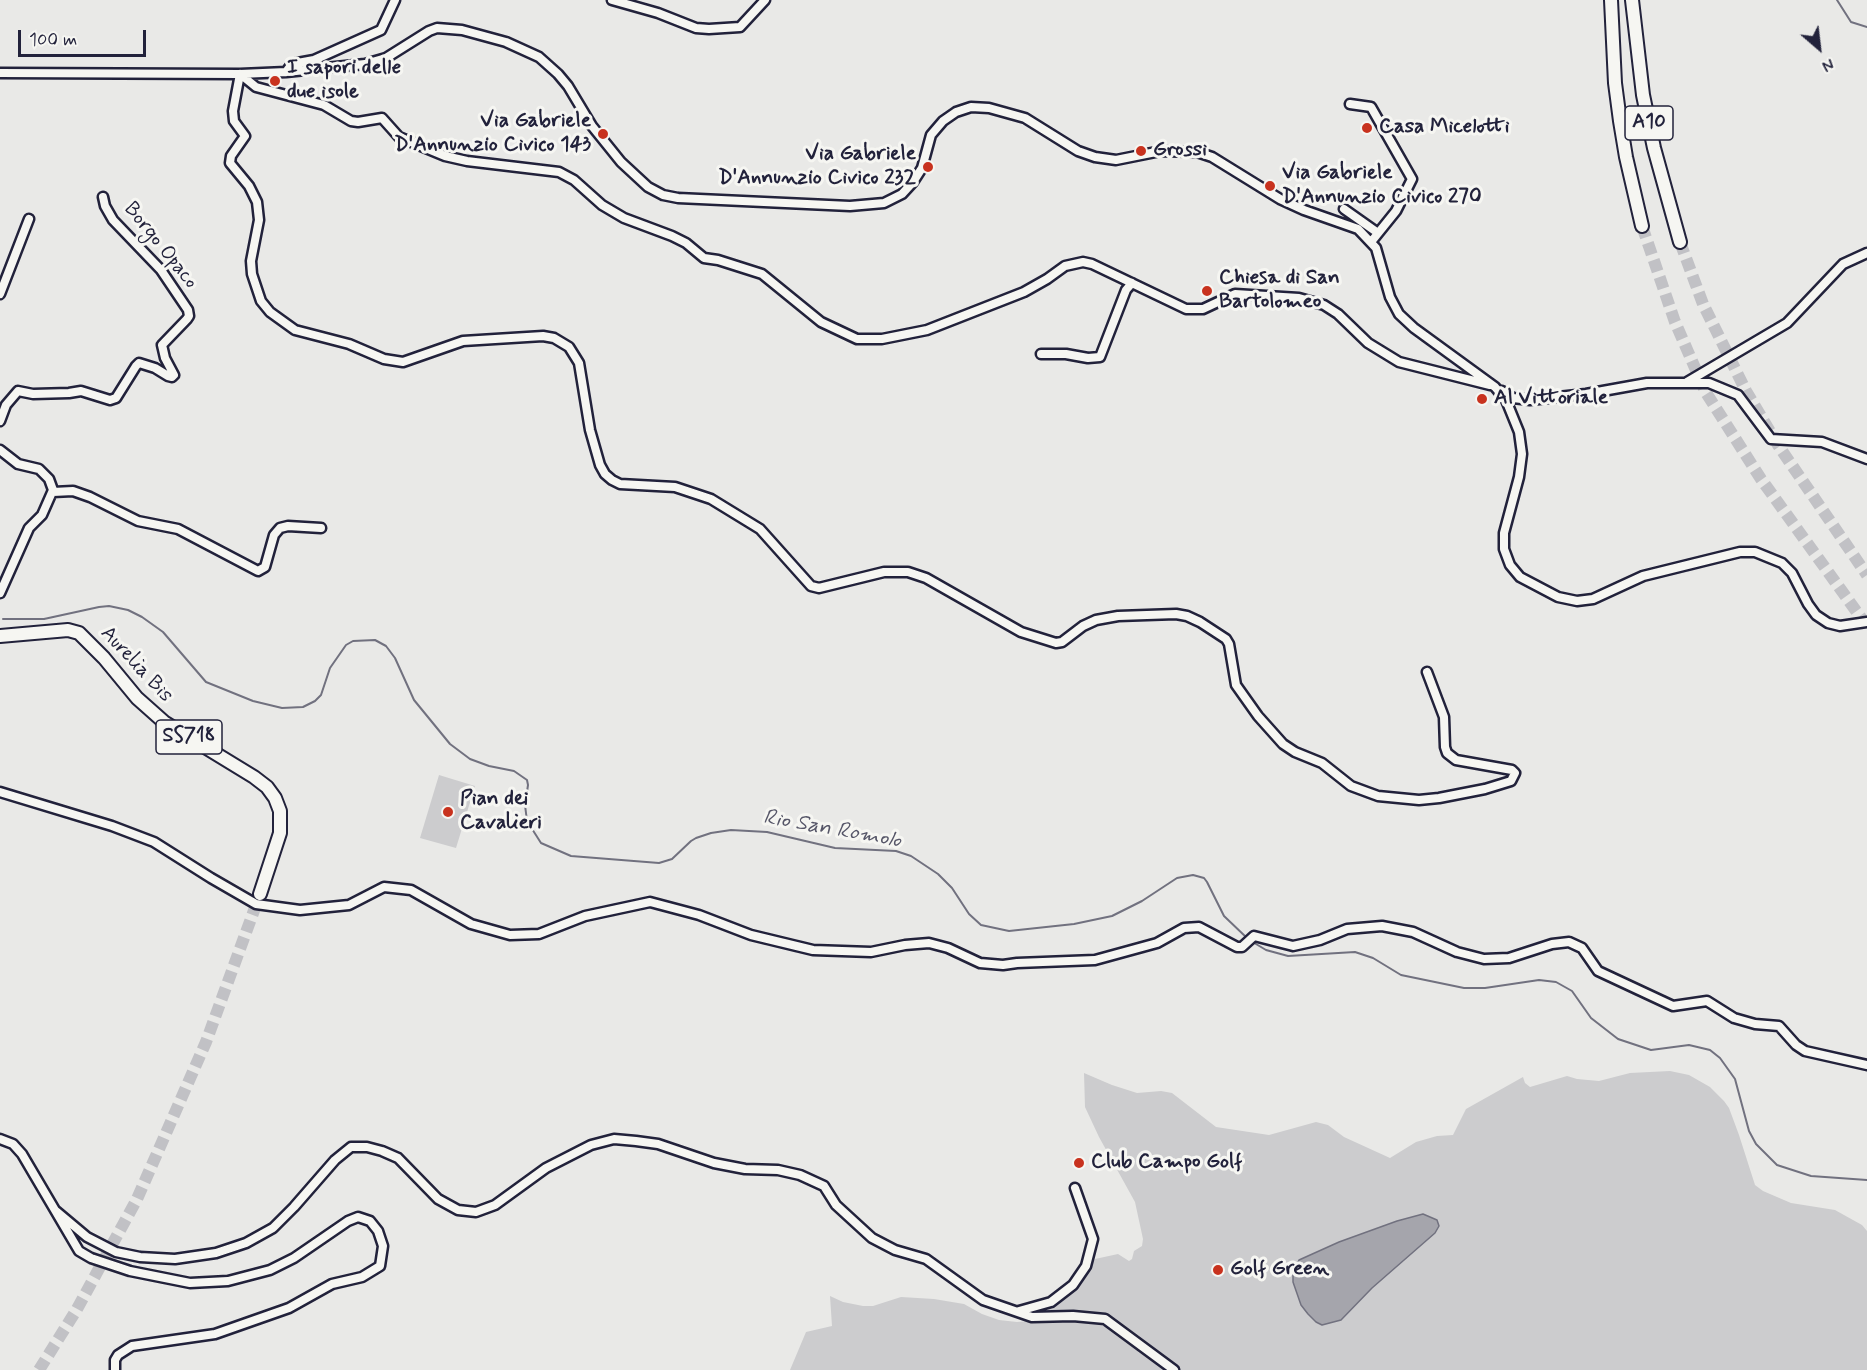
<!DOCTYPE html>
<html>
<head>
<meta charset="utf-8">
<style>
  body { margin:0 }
  #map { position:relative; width:1867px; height:1370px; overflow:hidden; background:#e9e9e7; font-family:Mynerve,sans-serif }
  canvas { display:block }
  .north { position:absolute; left:1789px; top:18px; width:60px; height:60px; -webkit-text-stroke:4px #f6f6f2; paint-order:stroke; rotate:152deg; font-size:16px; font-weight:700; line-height:24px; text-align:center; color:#22223b }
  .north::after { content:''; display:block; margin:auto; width:21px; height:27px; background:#22223b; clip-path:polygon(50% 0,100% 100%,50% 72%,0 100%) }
  .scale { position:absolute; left:18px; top:30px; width:128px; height:27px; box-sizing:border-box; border:3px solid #22223b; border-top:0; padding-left:8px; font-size:18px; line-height:21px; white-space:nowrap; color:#22223b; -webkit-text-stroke:4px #f6f6f2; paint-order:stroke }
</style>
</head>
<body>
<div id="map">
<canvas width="1867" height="1370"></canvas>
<div class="north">N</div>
<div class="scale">100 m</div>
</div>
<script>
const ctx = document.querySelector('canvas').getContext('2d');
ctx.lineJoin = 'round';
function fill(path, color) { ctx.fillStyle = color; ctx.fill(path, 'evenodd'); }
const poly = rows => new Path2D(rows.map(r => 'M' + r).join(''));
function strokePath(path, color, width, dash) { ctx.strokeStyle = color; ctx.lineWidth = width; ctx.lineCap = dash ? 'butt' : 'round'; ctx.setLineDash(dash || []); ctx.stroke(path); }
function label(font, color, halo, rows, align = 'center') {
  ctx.font = font + ' Mynerve,sans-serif'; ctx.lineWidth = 6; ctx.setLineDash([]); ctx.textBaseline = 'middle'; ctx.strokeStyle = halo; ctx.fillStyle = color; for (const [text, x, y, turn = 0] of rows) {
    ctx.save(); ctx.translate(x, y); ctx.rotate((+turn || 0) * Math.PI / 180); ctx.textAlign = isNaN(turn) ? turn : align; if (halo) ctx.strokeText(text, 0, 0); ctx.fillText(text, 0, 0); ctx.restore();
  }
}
fill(poly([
  [439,775,475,786,456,848,420,838],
  [1670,1071,1689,1075,1710,1087,1724,1101,1729,1108,1739,1135,1755,1185,1763,1191,1791,1203,1835,1210,1862,1225,1867,1231,1867,1370,790,1370,806,1332,832,1326,830,1296,843,1302,863,1306,873,1306,901,1297,934,1299,964,1304,982,1314,999,1320,1017,1322,1030,1321,1034,1310,1053,1304,1076,1288,1095,1259,1118,1254,1129,1261,1132,1259,1134,1251,1142,1246,1143,1239,1135,1202,1099,1137,1085,1107,1084,1073,1112,1085,1137,1093,1161,1091,1172,1093,1216,1127,1269,1135,1316,1122,1328,1125,1344,1137,1390,1158,1416,1142,1437,1136,1453,1135,1466,1109,1523,1077,1525,1083,1530,1087,1567,1076,1577,1079,1599,1081,1630,1073]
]), '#ccccce');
const water = poly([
  [1423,1214,1437,1220,1439,1226,1435,1233,1372,1288,1341,1320,1322,1325,1316,1322,1308,1314,1301,1305,1293,1282,1293,1271,1299,1260,1339,1242,1397,1221,1423,1214]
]);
fill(water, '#a5a5ac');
strokePath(water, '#71717f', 1.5);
strokePath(poly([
  [1837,0,1851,22,1867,27],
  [3,619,44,619,99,607,109,606,128,610,142,617,163,632,206,682,253,701,282,708,303,707,315,701,321,695,330,668,346,645,353,641,375,640,386,646,395,658,414,700,450,744,470,759,489,766,514,771,527,780,528,785,525,805,527,821,541,843,571,856,659,863,672,859,691,841,696,838,711,833,731,830,767,832,835,848,896,851,911,856,938,874,952,888,969,914,981,925,1009,931,1074,924,1112,916,1142,901,1177,878,1193,875,1204,878,1207,882,1224,916,1247,938],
  [1251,941,1266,950,1288,956,1355,952,1373,958,1401,975,1464,988,1485,988,1539,980,1556,982,1572,991,1591,1018,1618,1039,1651,1050,1689,1045,1710,1050,1720,1058,1735,1079,1749,1131,1756,1144,1777,1165,1811,1176,1867,1180]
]), '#71717f', 2);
strokePath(poly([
  [1642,226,1675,322,1705,391,1761,479,1867,626],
  [1680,242,1703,304,1746,391,1778,445,1867,575],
  [39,1370,77,1309,137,1199,206,1042,260,894]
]), '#c1c1c5', 12, [12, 6]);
const minor = poly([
  [612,0,658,13,696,28,709,29,740,27,765,0],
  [286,72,292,64,314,60,381,30,395,0],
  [0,73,240,74,286,72,365,64,386,58,429,31,437,28,462,30,506,42,539,57,558,74,568,86,592,126,621,162,648,187,663,195,678,198,850,206,884,203,902,194,913,182,922,168,931,135,943,121,956,112,971,107,989,108,1025,118,1078,151,1095,157,1116,160,1161,151,1197,152,1212,157,1280,199,1304,210,1358,229,1376,248,1390,297,1399,314,1414,328,1495,387,1506,400,1519,432,1522,454,1519,477,1504,533,1504,549,1510,565,1520,577,1558,597,1577,601,1593,599,1643,576,1740,552,1755,552,1782,563,1792,573,1808,604,1816,615,1828,623,1840,626,1867,622],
  [240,74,233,111,234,121,245,136,231,156,230,163,249,186,257,202,259,220,251,261,252,274,261,301,270,312,295,330,349,344,384,359,403,362,463,341,543,336,554,338,569,347,579,363,590,430,600,465,605,474,612,480,620,484,675,487,711,499,760,529,811,586,819,588,884,572,908,572,926,578,1021,632,1056,643,1062,642,1083,626,1096,620,1118,616,1176,614,1187,616,1200,622,1226,639,1229,644,1236,685,1258,716,1283,744,1295,752,1322,763,1351,786,1378,796,1419,800,1439,798,1485,789,1511,781,1515,773,1512,770,1456,760,1447,753,1445,747,1444,717,1427,672],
  [240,74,256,87,324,105,351,121,358,122,382,118,399,137,445,156,467,161,559,172,574,180,602,205,624,218,672,236,686,243,704,258,718,260,762,274,821,322,857,339,882,339,927,330,1024,292,1047,279,1065,266,1083,262,1092,264,1186,309,1203,309,1235,294,1299,298,1324,305,1338,314,1368,343,1399,362,1490,385],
  [1350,104,1371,107,1412,179,1396,211,1371,242],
  [1344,209,1378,233],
  [0,294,29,219],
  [1041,354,1066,354,1088,358,1100,357,1126,290,1132,283],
  [1687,382,1787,323,1843,264,1867,253],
  [1502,391,1513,398,1530,400,1586,394,1647,383,1709,383,1738,395,1771,439,1822,442,1867,459],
  [0,421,6,405,18,391,33,394,69,393,81,391,110,400,116,398,136,366,139,363,155,368,168,376,172,377,174,375,165,358,162,345,187,319,189,316,188,310,161,270,113,220,105,206,103,197],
  [0,450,18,464,39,469,49,479,53,490,42,515,29,528,0,593],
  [53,492,73,491,90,497,138,521,178,529,258,571,265,567,274,535,280,528,288,526,321,528],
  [0,792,112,826,154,842,211,878,256,904,300,910,349,905,384,887,411,890,471,924,510,935,539,934,585,916,650,902,699,915,751,935,813,950,871,952,905,945,929,943,948,948,980,963,1003,965,1017,963,1095,960,1157,943,1184,928,1199,927,1237,947,1242,947,1254,936,1293,946,1320,940,1347,929,1382,926,1413,932,1457,952,1484,959,1509,958,1552,944,1569,942,1582,948,1598,971,1673,1006,1707,1001,1734,1018,1755,1024,1779,1026,1796,1045,1805,1051,1867,1065],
  [0,1139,13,1144,22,1154,79,1251,91,1258,130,1271,190,1283,228,1281,270,1270,294,1258,348,1221,358,1217,370,1221,378,1231,383,1246,380,1266,362,1277,332,1284,289,1308,215,1334,132,1346,118,1355,115,1360,115,1370],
  [56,1211,87,1237,116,1252,140,1257,175,1259,216,1253,246,1243,273,1228,294,1207,335,1160,351,1147,367,1147,382,1151,398,1158,438,1199,458,1210,476,1212,495,1205,546,1168,591,1145,614,1139,636,1141,658,1144,714,1163,745,1169,778,1170,800,1175,824,1186,836,1205,872,1238,895,1250,926,1259,983,1300,1032,1317,1073,1316,1105,1319,1174,1370],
  [1019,1311,1051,1302,1073,1285,1086,1266,1093,1239,1075,1188]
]);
const highway = poly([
  [1611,0,1615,83,1620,121,1626,157,1642,226],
  [1632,0,1643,95,1654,148,1680,242],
  [0,636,68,630,79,633,104,658,137,698,164,722,254,777,267,787,275,798,280,811,280,833,260,894]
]);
strokePath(minor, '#22223b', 13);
strokePath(highway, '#22223b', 16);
strokePath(minor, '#f6f6f2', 8);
strokePath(highway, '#f6f6f2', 12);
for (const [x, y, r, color] of [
  [275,81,6,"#c8321e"],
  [1367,128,6,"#c8321e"],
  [603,134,6,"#c8321e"],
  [1141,151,6,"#c8321e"],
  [928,167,6,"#c8321e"],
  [1270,186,6,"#c8321e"],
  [1207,291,6,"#c8321e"],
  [1482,399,6,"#c8321e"],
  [448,812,6,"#c8321e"],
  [1079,1163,6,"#c8321e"],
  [1218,1270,6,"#c8321e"]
]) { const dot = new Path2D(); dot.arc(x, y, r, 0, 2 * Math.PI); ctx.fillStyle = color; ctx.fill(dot); strokePath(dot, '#f6f6f2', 2); }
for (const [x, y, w] of [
  [1649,123,48],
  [189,737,66]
]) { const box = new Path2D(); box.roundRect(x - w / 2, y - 17, w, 34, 4.5); ctx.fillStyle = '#f6f6f2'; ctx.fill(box); strokePath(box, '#22223b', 1.5); }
label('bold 20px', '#22223b', null, [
  ["A10",1649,123],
  ["SS718",189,737]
]);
label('bold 21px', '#22223b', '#f6f6f2', [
  ["I sapori delle",287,69],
  ["due isole",287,93],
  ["Via Gabriele",591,122,"right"],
  ["D'Annunzio Civico 143",591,146,"right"],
  ["Casa Micelotti",1379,128],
  ["Grossi",1153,151],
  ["Via Gabriele",916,155,"right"],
  ["D'Annunzio Civico 232",916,179,"right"],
  ["Via Gabriele",1282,174],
  ["D'Annunzio Civico 270",1282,198],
  ["Chiesa di San",1219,279],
  ["Bartolomeo",1219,303],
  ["Al Vittoriale",1494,399],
  ["Pian dei",460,800],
  ["Cavalieri",460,824],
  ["Club Campo Golf",1091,1163],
  ["Golf Green",1230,1270]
], 'left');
label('21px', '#22223b', '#f6f6f2', [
  ["Borgo Opaco",160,246,51],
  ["Aurelia Bis",136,665,47]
]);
label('italic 22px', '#565668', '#f6f6f2', [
  ["Rio San Romolo",832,830,10]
]);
</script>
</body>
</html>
